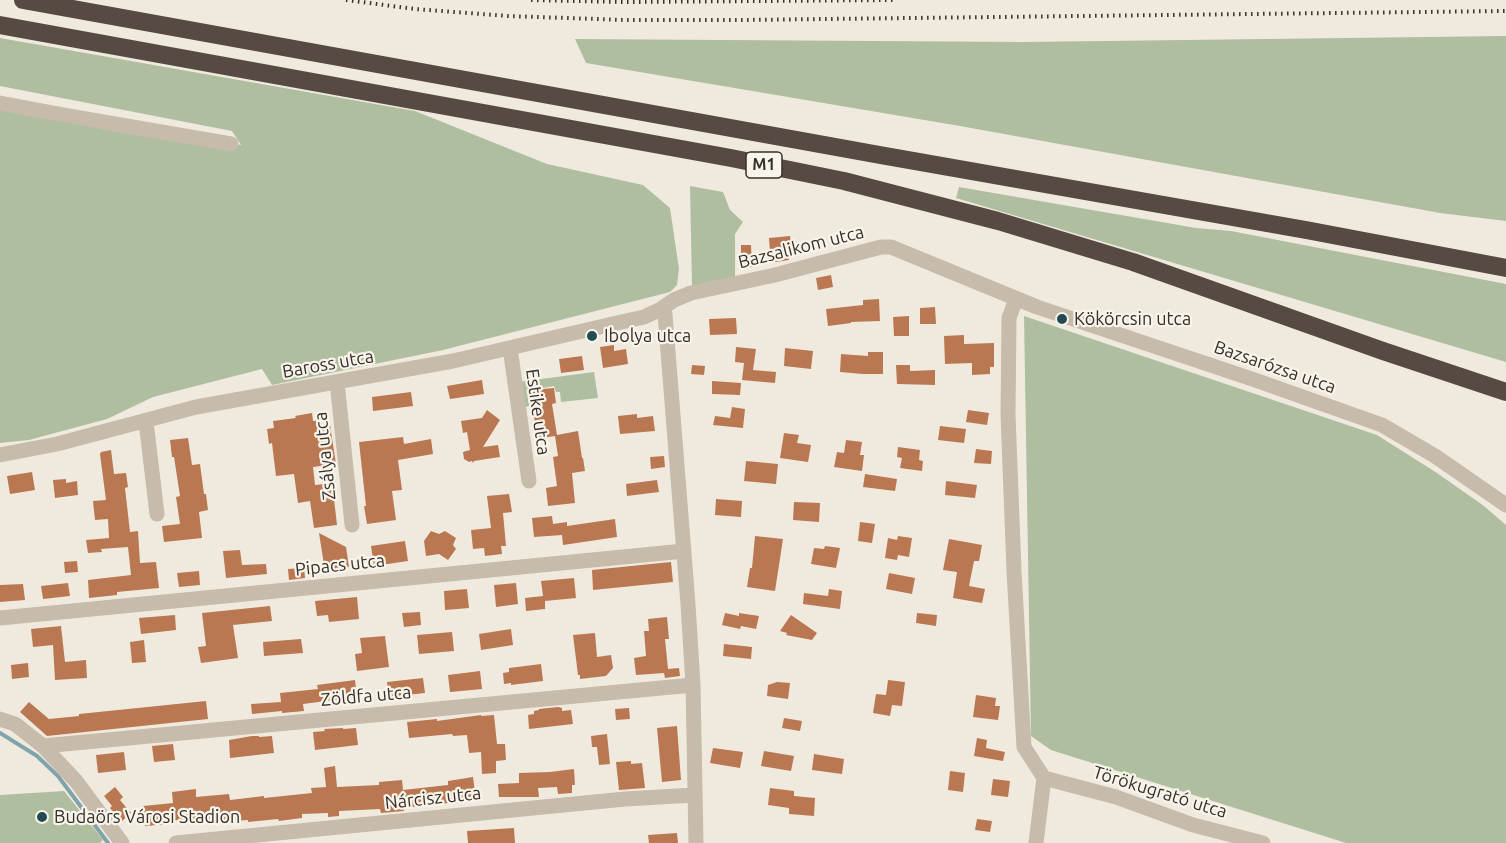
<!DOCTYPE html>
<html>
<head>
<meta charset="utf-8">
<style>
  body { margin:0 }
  canvas { display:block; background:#f0eade }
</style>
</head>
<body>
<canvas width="1506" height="843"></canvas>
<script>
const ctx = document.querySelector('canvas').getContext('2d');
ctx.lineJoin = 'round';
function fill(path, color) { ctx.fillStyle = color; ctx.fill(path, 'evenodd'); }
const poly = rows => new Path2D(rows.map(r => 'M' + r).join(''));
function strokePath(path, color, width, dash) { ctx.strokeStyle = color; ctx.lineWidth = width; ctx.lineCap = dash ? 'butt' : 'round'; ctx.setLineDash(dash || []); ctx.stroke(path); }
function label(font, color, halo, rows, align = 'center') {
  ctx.font = font + ' Ubuntu,sans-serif'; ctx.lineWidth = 4.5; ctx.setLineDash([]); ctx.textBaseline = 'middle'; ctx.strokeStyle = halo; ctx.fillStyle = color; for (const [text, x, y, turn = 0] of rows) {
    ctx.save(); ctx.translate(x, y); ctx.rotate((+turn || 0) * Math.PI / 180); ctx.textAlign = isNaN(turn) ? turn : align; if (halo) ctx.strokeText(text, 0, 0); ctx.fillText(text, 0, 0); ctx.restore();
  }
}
fill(poly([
  [1506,36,1506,221,1440,213,960,126,586,63,575,39,1024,42],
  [0,38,415,111,547,164,643,185,670,208,679,269,677,285,670,292,443,350,272,385,262,369,153,397,107,419,29,440,0,443,0,107,241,145,232,131,0,86],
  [690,186,723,192,730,210,743,222,735,234,735,277,692,286],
  [959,187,1196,228,1231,231,1506,284,1506,362,956,198],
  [1024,316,1377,435,1437,473,1484,506,1506,525,1506,843,1346,843,1051,750,1031,736],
  [594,372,598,398,561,402,560,392,556,392,554,386,531,390,533,406,523,407,519,382],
  [64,791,103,840,100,843,0,843,0,795]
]), '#b0bea0');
strokePath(poly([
  [0,733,37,756,58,776,108,843]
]), '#80a4ab', 4);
fill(poly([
  [790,236,792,249,788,250,789,260,775,262,774,252,770,252,769,238],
  [741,245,751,245,752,267,741,267],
  [831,275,833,287,818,290,816,278],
  [879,299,880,321,851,322,851,323,828,326,826,309,863,305,863,300],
  [935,307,936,324,920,324,920,308],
  [909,316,909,336,894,336,893,317],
  [736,318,737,334,710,335,709,319],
  [964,335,964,344,994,343,994,367,990,367,990,374,972,375,972,363,945,364,944,336],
  [614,345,614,351,626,349,628,364,603,368,600,347],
  [736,347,756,349,753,370,776,372,775,383,742,380,744,363,735,362],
  [785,348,813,351,811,369,784,366],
  [868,352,883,352,883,374,863,374,840,372,841,354,868,356],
  [582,356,584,370,561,373,559,359],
  [692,365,705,366,704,375,691,374],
  [896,365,910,365,910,371,935,370,935,385,897,384],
  [482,380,484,394,450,399,447,386],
  [712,381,741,383,740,395,712,394],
  [554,388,556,403,552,404,557,435,578,431,582,458,583,458,585,471,572,473,575,503,548,506,546,488,557,486,553,457,558,456,555,436,535,439,533,423,535,423,533,410,534,409,532,390],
  [411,392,413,406,373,411,372,397],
  [732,407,745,409,743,428,713,425,715,416,730,418],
  [487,410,500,420,483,447,498,445,500,457,474,461,473,463,472,461,469,462,464,459,463,452,470,450,467,432,463,433,461,421,482,418],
  [968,410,989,413,987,425,966,422],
  [312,413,313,421,321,420,322,426,330,425,336,464,313,467,315,485,334,483,336,498,334,499,337,525,314,528,310,501,298,503,294,474,276,476,272,443,269,444,267,429,274,428,273,421,296,418,295,416],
  [637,414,637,418,653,416,655,431,620,434,618,416],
  [940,426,966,429,964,443,938,440],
  [784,433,799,435,797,443,811,445,808,462,780,458],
  [403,437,404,444,431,439,433,454,398,460,402,490,392,491,396,520,367,524,364,506,366,506,359,442],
  [188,438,192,465,200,464,204,494,206,494,208,510,199,512,202,538,164,542,162,526,180,524,176,497,180,496,174,457,172,457,170,440],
  [846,440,862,442,860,455,864,455,862,471,834,467,837,452,844,453],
  [898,447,920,450,919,460,923,461,922,471,900,468,902,458,897,457],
  [976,449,992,451,991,464,974,463],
  [111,450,114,474,126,473,128,487,125,488,130,532,138,531,140,563,156,562,159,588,117,592,117,595,89,598,88,580,131,575,128,547,101,549,102,552,88,553,86,540,109,538,108,519,95,520,93,501,106,500,100,454,101,452],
  [664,456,665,467,651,469,650,457],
  [746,461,778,464,776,484,744,481],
  [32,472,35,490,10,494,7,476],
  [865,474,897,479,895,491,863,487],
  [66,479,66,483,77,481,78,495,55,498,53,480],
  [657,480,659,492,627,496,626,484],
  [946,481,977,485,975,498,945,495],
  [509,494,512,512,503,513,506,546,501,546,502,554,485,556,484,548,473,549,471,530,491,528,487,496],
  [716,499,742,501,741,517,715,515],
  [794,502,820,503,819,522,793,520],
  [552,516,553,524,567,522,567,526,615,519,617,537,563,545,562,535,534,537,532,518],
  [860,522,875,524,872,543,858,541],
  [431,531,439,534,445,531,456,538,453,545,456,549,448,560,439,554,426,556,424,541],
  [319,533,346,547,349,567,325,571],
  [755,536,783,539,775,591,747,587,750,568,752,568],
  [898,536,912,538,909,557,898,555,897,560,885,558,888,538,897,540],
  [949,539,982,545,979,561,974,561,969,586,985,589,982,603,953,598,957,572,943,570],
  [405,541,408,561,374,566,371,546],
  [825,546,840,548,836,568,811,564,814,548,824,549],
  [240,550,242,565,266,564,267,574,226,578,223,551],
  [77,561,78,572,65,573,64,562],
  [671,562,673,582,593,590,592,570],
  [304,568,305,578,289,580,288,569],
  [199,571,200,585,179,587,177,573],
  [889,573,915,578,912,594,886,589],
  [574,578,576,598,545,601,545,609,526,611,525,598,543,596,541,581],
  [68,583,70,596,43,599,41,586],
  [516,583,518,604,496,607,494,585],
  [23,584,25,600,0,602,0,585],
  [467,589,469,608,445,610,444,591],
  [829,589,842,591,840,609,803,604,804,593,828,596],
  [357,597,359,619,329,622,328,615,317,616,315,601],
  [270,606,272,621,233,625,238,658,201,663,198,647,206,646,202,613],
  [420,612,421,625,404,627,402,613],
  [725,613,739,616,739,613,759,616,756,629,741,626,740,629,722,625],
  [917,613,937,615,936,626,916,623],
  [175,615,176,630,141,634,139,618],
  [791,615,817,633,812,640,786,635,787,633,780,631],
  [667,617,669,639,665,639,668,669,679,668,680,676,665,678,664,673,636,675,634,658,646,656,644,631,649,631,648,619],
  [61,626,65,662,86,660,87,678,55,680,53,645,33,647,31,629],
  [511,629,513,645,481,650,479,634],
  [452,632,454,651,419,654,417,635],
  [595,633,597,657,611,655,613,668,606,676,580,679,580,675,578,675,573,635],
  [385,636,389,667,357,671,355,654,362,653,360,638],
  [301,639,303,653,264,656,263,642],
  [144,640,146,662,132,663,130,642],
  [724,644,752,647,751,659,723,656],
  [28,663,29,677,12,679,11,665],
  [541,664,543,681,511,685,511,683,504,684,503,673,509,672,509,668],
  [480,671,482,689,450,692,448,675],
  [423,678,425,693,389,697,387,682],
  [355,680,357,697,303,704,304,711,282,713,282,711,252,714,251,704,281,702,280,693,318,689,317,685],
  [888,680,905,682,902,706,892,705,890,716,873,713,876,694,886,695],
  [777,682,790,683,788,699,767,696,768,685],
  [976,695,996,698,995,706,1000,706,998,720,973,717],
  [206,701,208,719,47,736,20,712,29,702,49,719,79,716,79,714],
  [558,707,562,708,562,711,571,710,573,724,529,729,528,715,534,714,534,711,539,710,539,709],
  [629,708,630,719,616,720,615,709],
  [481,715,481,716,494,715,497,744,505,744,506,760,496,761,496,773,482,774,481,752,469,753,467,735,453,736,452,734,409,738,407,722,437,719,437,721],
  [784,718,802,721,800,731,782,728],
  [677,726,681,780,662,782,657,728],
  [343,728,343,729,356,728,358,745,315,750,313,732,325,731,324,729],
  [607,734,610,764,599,765,597,747,592,747,591,736],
  [252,736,259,736,259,737,272,736,274,753,230,758,229,740],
  [977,738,987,740,986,748,1005,752,1003,761,974,756],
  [173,744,175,760,154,762,152,746],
  [713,748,743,752,740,768,710,763],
  [764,751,794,756,791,771,761,766],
  [124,752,126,770,98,773,96,755],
  [814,754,844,759,842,774,812,770],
  [631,761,631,764,642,763,645,788,619,790,616,762],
  [335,766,337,787,379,785,379,782,402,780,403,790,448,785,448,781,473,777,476,800,404,808,404,811,381,813,380,809,339,811,339,816,328,817,328,813,302,814,302,818,279,821,278,819,248,822,248,820,210,823,209,817,168,821,168,824,145,826,143,806,173,803,172,792,196,789,196,797,229,794,230,800,264,796,264,798,312,793,311,788,326,787,324,768],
  [574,769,575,785,572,785,572,793,558,794,557,787,538,788,539,797,499,797,498,784,519,783,519,773,550,772],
  [950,771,965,773,963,792,948,790],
  [993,779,1010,781,1008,797,991,795],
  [115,787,123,797,120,800,131,813,121,822,110,808,112,806,104,796],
  [770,788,794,791,794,796,815,798,814,816,789,814,789,808,768,805],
  [977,819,992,821,990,832,975,830],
  [514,828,515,843,468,843,467,831],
  [677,833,678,843,649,843,648,835]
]), '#ba7852');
strokePath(poly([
  [0,103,64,115,231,144],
  [1016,299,1009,318,1008,414,1014,571,1024,747,1044,778,1036,843],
  [661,309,665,314,688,604,693,685,696,843],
  [510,348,529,481],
  [337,382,352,525],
  [145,421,147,430,157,514],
  [0,455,57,444,196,407,453,361,617,323,644,317,661,309,674,300,691,293,775,275,881,247,891,247,1037,307,1255,380,1382,425,1435,456,1506,505],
  [0,618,684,551],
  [0,719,15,724,43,746,76,781,122,843],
  [43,746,693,685],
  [1044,778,1116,797,1193,825,1263,843],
  [176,843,625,799,695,795]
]), '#c7bbab', 15);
strokePath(poly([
  [23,0,880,155,1306,230,1506,268],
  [0,25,731,158,844,181,998,221,1133,262,1383,351,1506,392]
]), '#564a42', 18);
strokePath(poly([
  [346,0,415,9,508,16,626,20,741,20,1506,11],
  [531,0,624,2,893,0]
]), '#362f2a', 4, [1.5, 4.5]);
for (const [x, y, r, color] of [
  [1062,319,6,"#234b54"],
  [592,336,6,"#234b54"],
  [42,817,6,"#234b54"]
]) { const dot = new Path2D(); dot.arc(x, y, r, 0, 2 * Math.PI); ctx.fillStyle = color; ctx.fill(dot); strokePath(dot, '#f8f4ea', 2); }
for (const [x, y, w] of [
  [764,165,36]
]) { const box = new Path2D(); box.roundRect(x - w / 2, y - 13, w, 26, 4.5); ctx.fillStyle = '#f8f4ea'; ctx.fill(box); strokePath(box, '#362f2a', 1.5); }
label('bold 16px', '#362f2a', null, [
  ["M1",764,165]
]);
label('18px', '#362f2a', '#f8f4ea', [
  ["Bazsalikom utca",801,247,-14],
  ["Baross utca",328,364,-10],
  ["Bazsarózsa utca",1275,367,19],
  ["Estike utca",538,412,82],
  ["Zsálya utca",325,456,-96],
  ["Pipacs utca",340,565,-6],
  ["Zöldfa utca",366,696,-5],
  ["Törökugrató utca",1160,792,17],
  ["Nárcisz utca",433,798,-6]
]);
label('18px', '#362f2a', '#f8f4ea', [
  ["Kökörcsin utca",1074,319],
  ["Ibolya utca",604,336],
  ["Budaörs Városi Stadion",54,817]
], 'left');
</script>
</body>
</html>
